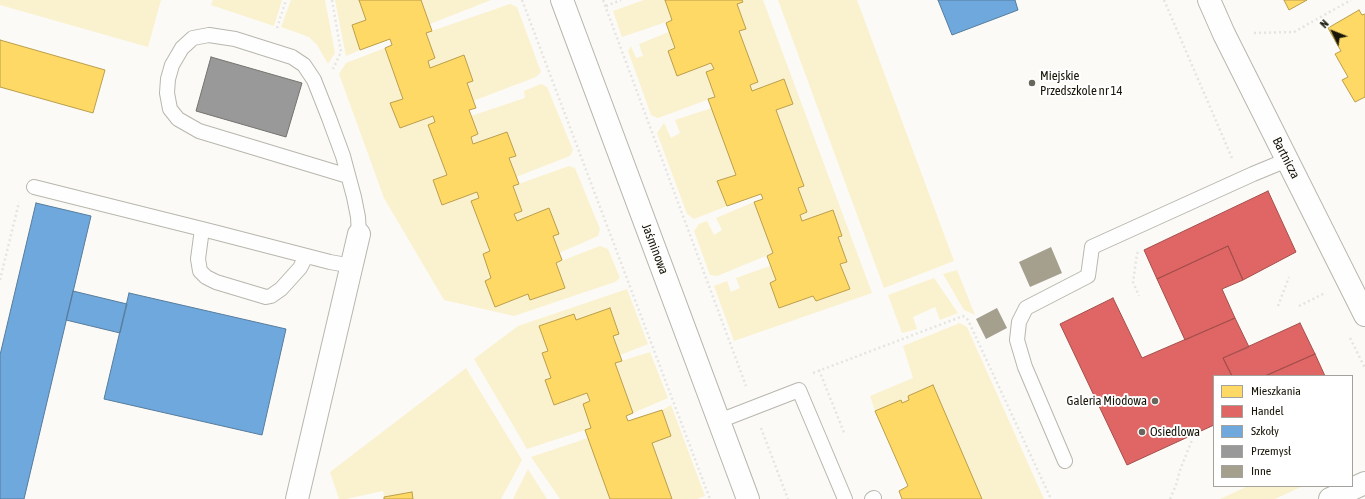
<!DOCTYPE html>
<html>
<head>
<meta charset="utf-8">
<style>
  body { margin:0 }
  #map { position:relative; width:1365px; height:499px; overflow:hidden; background:#fbfaf6; font-family:"Asap Condensed",sans-serif }
  canvas { display:block }
  .legend { position:absolute; left:1213px; top:375px; width:140px; height:112px; box-sizing:border-box; background:#fff; border:1px solid #a3a29d; margin:0; padding:5px 7px; list-style:none; font-size:12px; color:#191609 }
  .legend li { display:flex; align-items:center; gap:8px; height:20px }
  .legend b { width:20px; border:1px solid #a3a29d }
  .north { position:absolute; left:1313px; top:12px; width:40px; height:40px; -webkit-text-stroke:3px #fff; paint-order:stroke; rotate:313deg; font-size:11px; font-weight:700; line-height:16px; text-align:center; color:#191609 }
  .north::after { content:''; display:block; margin:auto; width:14px; height:18px; background:#191609; clip-path:polygon(50% 0,100% 100%,50% 72%,0 100%) }
</style>
</head>
<body>
<div id="map">
<canvas width="1365" height="499"></canvas>
<ul class="legend">
<li><b style="height:11px;background:#ffd966"></b>Mieszkania</li>
<li><b style="height:11px;background:#e06666"></b>Handel</li>
<li><b style="height:11px;background:#6fa8dc"></b>Szkoły</li>
<li><b style="height:11px;background:#999"></b>Przemysł</li>
<li><b style="height:11px;background:#a5a08e"></b>Inne</li>
</ul>
<div class="north">N</div>
</div>
<script>
const ctx = document.querySelector('canvas').getContext('2d');
ctx.lineJoin = 'round';
function fill(path, color) { ctx.fillStyle = color; ctx.fill(path, 'evenodd'); }
const poly = rows => new Path2D(rows.map(r => 'M' + r).join(''));
function strokePath(path, color, width, dash) { ctx.strokeStyle = color; ctx.lineWidth = width; ctx.lineCap = dash ? 'butt' : 'round'; ctx.setLineDash(dash || []); ctx.stroke(path); }
function label(font, color, halo, rows, align = 'center') {
  ctx.font = font + ' "Asap Condensed",sans-serif'; ctx.lineWidth = 4; ctx.setLineDash([]); ctx.textBaseline = 'middle'; ctx.strokeStyle = halo; ctx.fillStyle = color; for (const [text, x, y, turn = 0] of rows) {
    ctx.save(); ctx.translate(x, y); ctx.rotate((+turn || 0) * Math.PI / 180); ctx.textAlign = isNaN(turn) ? turn : align; if (halo) ctx.strokeText(text, 0, 0); ctx.fillText(text, 0, 0); ctx.restore();
  }
}
fill(poly([
  [0,0,161,0,148,47,0,5],
  [213,0,282,0,274,26,211,5],
  [291,0,325,0,335,53,328,64,317,45,309,37,281,27],
  [335,0,359,0,366,20,352,25,360,50,346,56],
  [421,0,491,0,430,24],
  [644,0,665,0,672,20,622,37,613,11],
  [743,0,763,0,872,293,734,341,714,286,727,281,731,292,740,288,736,278,770,266,776,280,770,283,780,308,813,296,816,301,850,289,840,264,847,262,838,237,842,236,833,210,802,221,800,215,807,212,798,188,804,186,776,110,793,104,784,79,752,91,750,85,758,82,739,31,746,29,737,4,743,2],
  [778,0,857,0,954,261,884,288],
  [510,4,517,7,541,72,536,77,473,101,467,83,473,81,464,55,430,68,428,61,426,33],
  [669,32,675,48,668,51,677,75,711,63,714,69,706,73,715,97,658,118,651,115,628,51,631,46,636,58,643,56,639,44],
  [385,48,403,99,391,104,400,128,433,116,435,122,429,125,447,175,433,180,443,205,477,192,479,198,471,201,490,251,483,254,491,278,485,281,495,307,528,294,531,300,565,288,556,263,600,246,608,249,620,278,615,282,514,316,444,300,384,198,339,74,346,63],
  [541,84,547,87,573,150,570,156,516,177,509,158,516,156,507,132,473,144,471,137,478,134,471,116,525,98,524,91],
  [712,108,736,175,718,181,727,206,694,219,687,214,657,133,664,123,671,138,680,133,675,120],
  [569,166,575,168,600,229,598,236,559,253,553,236,558,234,549,209,517,221,514,214,522,211,513,186],
  [754,202,773,253,717,276,710,275,694,231,699,224,707,221,714,235,722,230,716,218],
  [957,270,975,315,964,310,943,274],
  [934,278,958,313,940,320,935,307,913,317,917,329,902,333,888,295],
  [627,289,648,344,620,355,613,336,619,333,610,308,576,320,574,314,539,326,548,351,542,353,551,378,545,380,554,405,587,393,590,401,583,404,591,428,527,449,474,359,518,326],
  [960,323,967,327,1044,499,982,499,933,386,908,396,909,400,902,403,901,400,875,411,870,396,913,378,903,346],
  [650,352,668,398,633,413,615,363],
  [466,368,522,460,501,499,413,499,412,492,384,497,383,491,346,499,339,499,330,472],
  [671,405,705,496,697,499,672,499,652,443,671,436,662,410],
  [588,438,610,499,560,499,531,457],
  [528,469,547,499,513,499],
  [1248,486,1303,486,1275,499,1220,499]
]), '#faf1ce');
const homes = poly([
  [359,0,421,0,432,31,426,33,435,58,428,61,430,68,464,55,473,81,467,83,476,108,469,110,478,134,471,137,473,144,507,132,516,156,509,158,519,184,513,186,522,211,514,214,517,221,549,208,559,234,553,236,562,260,556,263,565,288,530,300,528,294,495,307,485,281,491,278,483,254,490,251,471,201,479,198,477,192,442,205,433,180,447,175,428,125,435,122,433,116,400,128,390,103,403,99,385,48,392,45,390,39,360,50,352,25,366,20,359,0],
  [665,0,742,0,743,2,737,4,746,29,739,31,758,82,750,85,752,91,784,79,793,104,776,110,804,186,798,188,807,212,800,215,802,221,833,210,842,236,838,237,847,262,840,264,850,289,816,301,813,296,779,308,770,283,776,280,767,256,773,253,754,202,763,199,761,194,727,206,717,181,736,175,708,99,715,97,706,72,714,69,711,63,677,76,668,51,675,48,666,23,672,20,665,0],
  [1284,0,1307,0,1289,10,1284,0],
  [1359,10,1362,15,1365,14,1365,97,1355,102,1342,80,1348,77,1335,54,1341,51,1328,28,1359,10],
  [0,40,105,70,93,113,0,87,0,40],
  [610,308,619,334,613,336,622,361,615,363,633,413,626,416,628,421,662,410,671,436,652,443,672,499,610,499,585,430,591,428,583,404,590,401,587,393,554,405,545,380,551,378,542,353,548,351,539,326,574,314,576,320,610,308],
  [933,385,982,499,902,499,899,491,908,486,875,411,901,400,902,403,909,400,908,396,933,385],
  [412,492,413,499,384,499,384,497,412,492]
]);
fill(homes, '#ffd966');
strokePath(homes, '#ba9e4a', 1);
const shops = poly([
  [1268,191,1296,252,1243,280,1228,246,1157,279,1144,250,1268,191],
  [1228,246,1243,280,1222,289,1235,318,1185,340,1157,279,1228,246],
  [1113,298,1142,358,1235,318,1249,347,1223,358,1232,376,1214,376,1214,425,1127,465,1060,324,1113,298],
  [1300,323,1315,354,1265,376,1232,376,1223,358,1300,323],
  [1315,354,1325,376,1265,376,1315,354]
]);
fill(shops, '#e06666');
strokePath(shops, '#a44e4a', 1);
const schools = poly([
  [938,0,1015,0,1018,10,952,35,938,0],
  [36,203,91,216,24,499,0,499,0,355,36,203],
  [73,291,127,304,120,333,66,320,73,291],
  [129,293,286,329,262,435,104,399,129,293]
]);
fill(schools, '#6fa8dc');
strokePath(schools, '#557c9d', 1);
const industry = poly([
  [211,57,302,83,286,137,196,111,211,57]
]);
fill(industry, '#999');
strokePath(industry, '#73726e', 1);
fill(poly([
  [1051,247,1062,273,1030,287,1019,262],
  [997,308,1007,328,986,339,976,319]
]), '#a5a08e');
const service = poly([
  [348,176,199,131,178,119,170,109,167,93,168,79,172,65,182,48,193,38,209,35,235,39,292,57,304,65,314,80,329,118,343,156,354,197,358,217,359,234],
  [34,187,214,232,330,262,352,266],
  [202,229,198,259,200,271,206,277,216,282,266,297,271,296,281,289,300,268,306,256],
  [719,421,799,390,845,499],
  [1065,461,1025,367,1017,340,1019,322,1026,308,1088,276,1092,247,1253,174,1287,160],
  [872,499,874,498]
]);
const minor = poly([
  [562,0,748,499],
  [1209,0,1224,34,1365,315],
  [297,499,359,234]
]);
const tertiary = poly([
  [1330,499,1365,483]
]);
strokePath(service, '#b8b6ad', 16);
strokePath(minor, '#b8b6ad', 24);
strokePath(tertiary, '#b8b6ad', 24);
strokePath(poly([
  [332,0,341,52,333,69],
  [522,0,710,499],
  [603,0,746,386],
  [1164,0,1232,158],
  [606,6,621,0],
  [277,28,286,0],
  [1254,33,1294,32,1351,0],
  [1138,252,1137,254,1133,282,1139,296],
  [0,280,19,202],
  [1278,306,1289,277],
  [1299,306,1325,293],
  [1350,338,1365,368],
  [819,370,845,435],
  [813,373,963,316,968,320,1051,499],
  [761,428,788,499],
  [1170,499,1176,485,1180,470,1194,435]
]), '#e4e4e2', 2.5, [2, 3]);
strokePath(service, '#fefefe', 14);
strokePath(minor, '#fefefe', 22);
strokePath(tertiary, '#fefefe', 22);
for (const [x, y, r, color] of [
  [1032,83,4,"#68665c"],
  [1155,401,4,"#68665c"],
  [1142,432,4,"#68665c"]
]) { const dot = new Path2D(); dot.arc(x, y, r, 0, 2 * Math.PI); ctx.fillStyle = color; ctx.fill(dot); strokePath(dot, '#fff', 1.5); }
label('13px', '#191609', '#fff', [
  ["Miejskie",1040,76],
  ["Przedszkole nr 14",1040,91],
  ["Galeria Miodowa",1147,401,"right"],
  ["Osiedlowa",1150,432]
], 'left');
label('13px', '#191609', '#fff', [
  ["Bartnicza",1286,158,63],
  ["Jaśminowa",655,249,69]
]);
</script>
</body>
</html>
